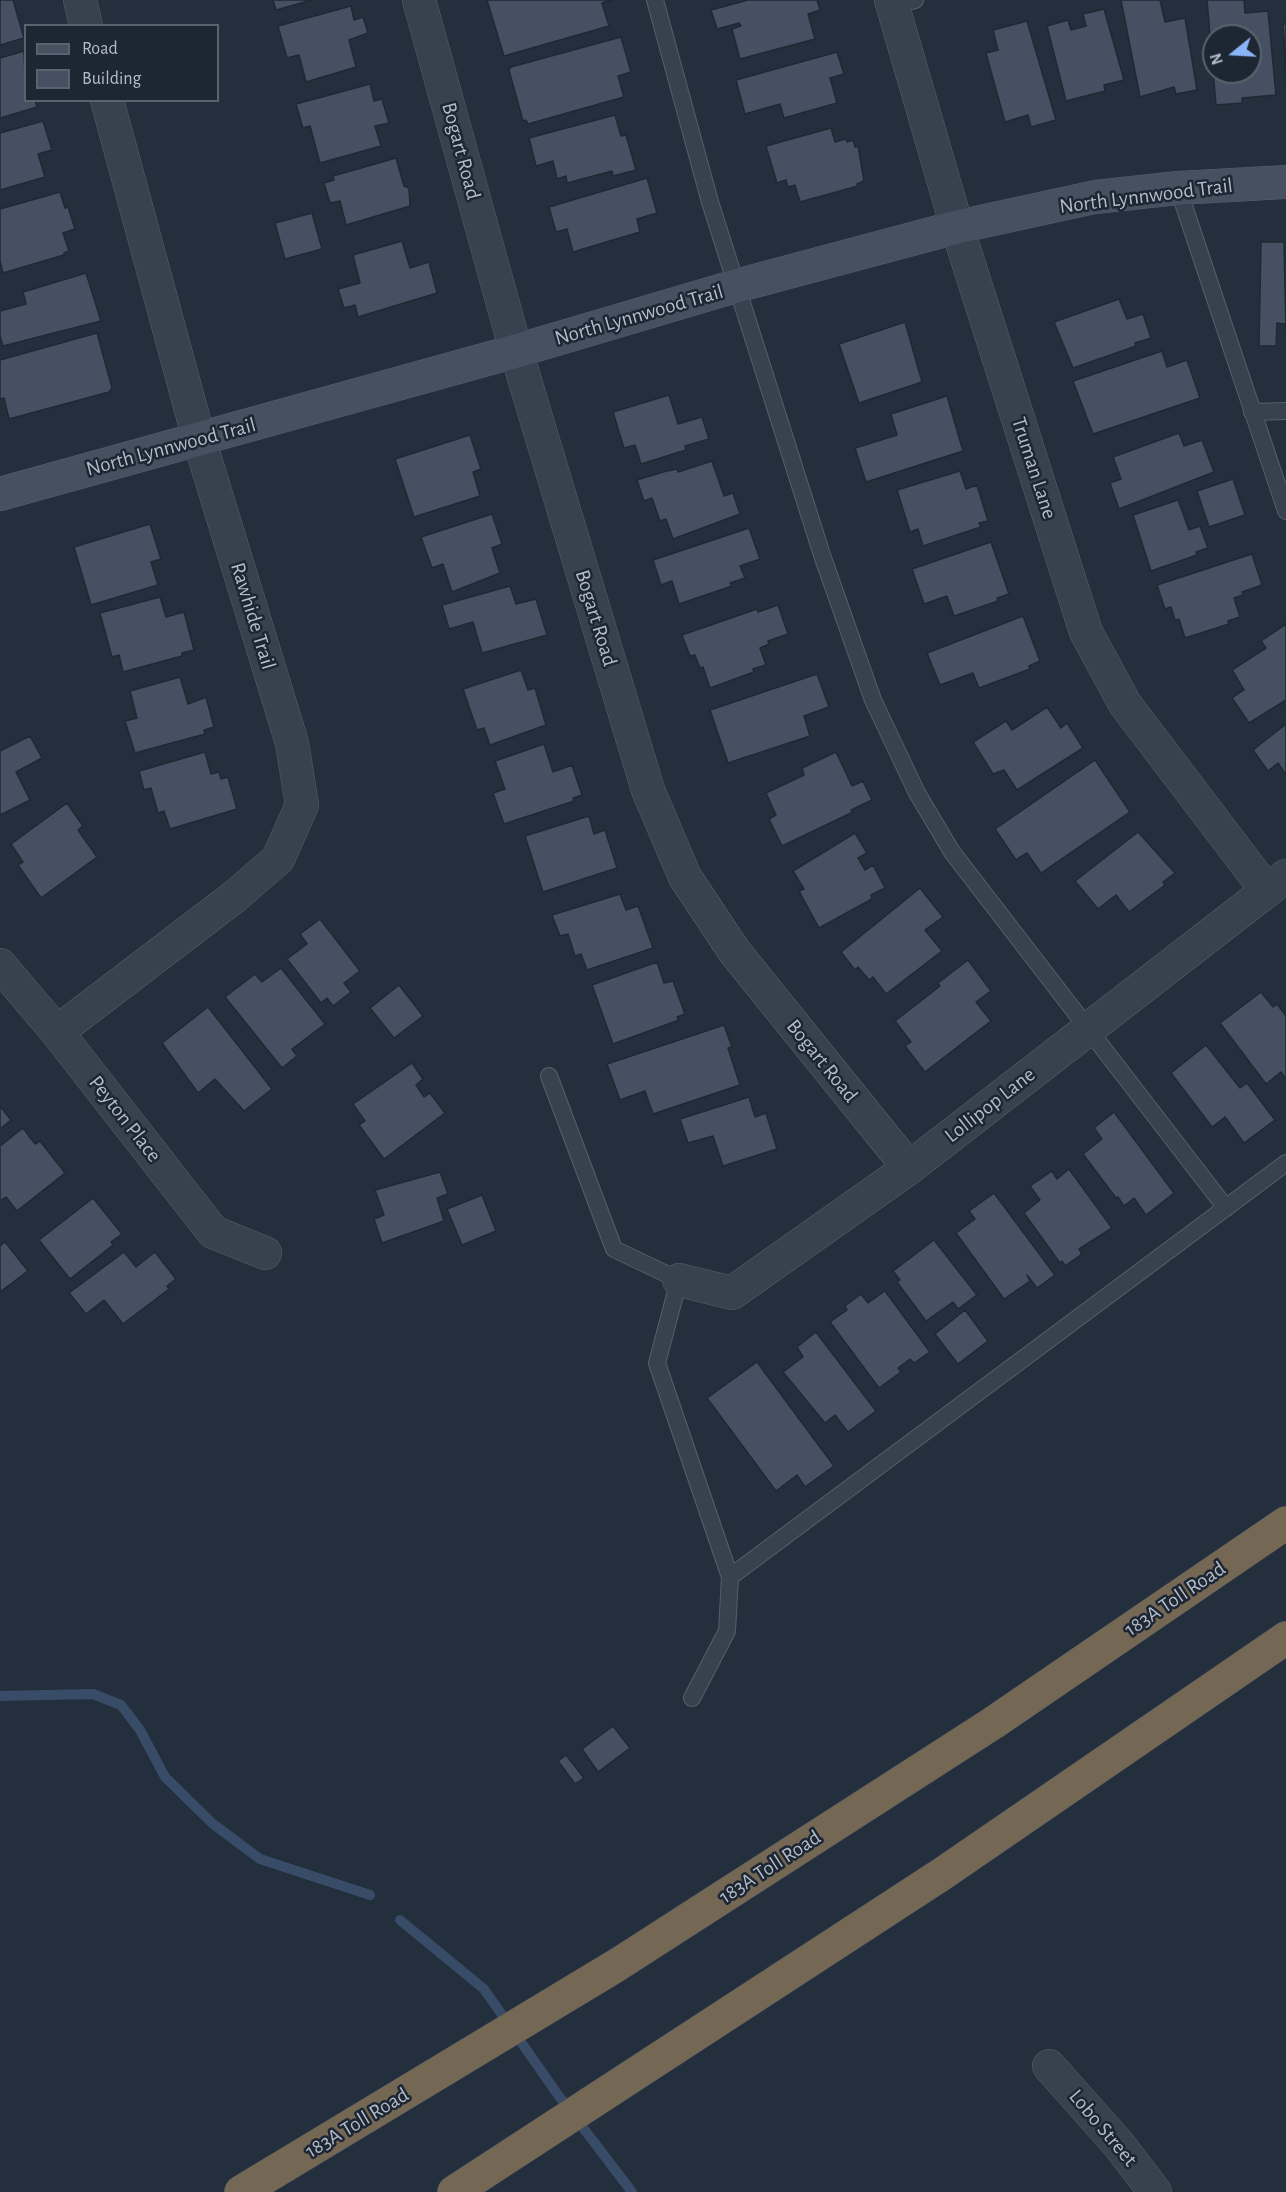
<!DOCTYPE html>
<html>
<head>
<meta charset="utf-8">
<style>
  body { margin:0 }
  #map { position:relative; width:1286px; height:2192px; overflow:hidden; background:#242f3e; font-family:"Alegreya Sans",sans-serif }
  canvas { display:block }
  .legend { position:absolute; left:24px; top:24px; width:195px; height:78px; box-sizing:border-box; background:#1d2633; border:2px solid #59626f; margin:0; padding:8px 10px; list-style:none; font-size:18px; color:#b4bcc9 }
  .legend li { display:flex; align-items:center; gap:12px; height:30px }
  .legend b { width:30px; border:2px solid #59626f }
  .north { position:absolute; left:1202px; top:24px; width:60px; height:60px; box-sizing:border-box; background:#1d2633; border:2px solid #59626f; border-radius:50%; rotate:252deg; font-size:16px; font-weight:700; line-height:24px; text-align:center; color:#b4bcc9 }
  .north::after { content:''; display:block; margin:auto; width:21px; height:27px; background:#8ab4f8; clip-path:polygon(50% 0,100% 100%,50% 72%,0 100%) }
</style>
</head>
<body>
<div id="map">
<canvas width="1286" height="2192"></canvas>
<ul class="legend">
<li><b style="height:8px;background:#465061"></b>Road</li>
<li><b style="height:16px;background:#455162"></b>Building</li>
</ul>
<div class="north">N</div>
</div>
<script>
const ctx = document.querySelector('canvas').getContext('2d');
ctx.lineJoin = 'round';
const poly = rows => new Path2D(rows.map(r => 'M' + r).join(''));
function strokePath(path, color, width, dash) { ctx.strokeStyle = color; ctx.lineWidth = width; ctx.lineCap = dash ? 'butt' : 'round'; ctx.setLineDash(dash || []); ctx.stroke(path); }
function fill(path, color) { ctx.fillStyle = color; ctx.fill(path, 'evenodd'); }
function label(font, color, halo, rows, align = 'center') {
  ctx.font = font + ' "Alegreya Sans",sans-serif'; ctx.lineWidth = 5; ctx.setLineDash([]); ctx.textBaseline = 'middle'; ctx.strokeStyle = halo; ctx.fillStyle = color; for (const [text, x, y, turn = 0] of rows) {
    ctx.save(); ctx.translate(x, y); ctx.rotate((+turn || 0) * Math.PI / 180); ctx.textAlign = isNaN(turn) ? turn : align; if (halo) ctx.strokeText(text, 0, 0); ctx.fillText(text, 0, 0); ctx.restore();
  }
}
strokePath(poly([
  [0,1696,93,1694,121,1705,140,1730,165,1777,213,1824,260,1859,370,1895],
  [400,1920,484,1989,558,2095,632,2192]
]), '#394c67', 10);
const building = poly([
  [0,0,13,0,24,38,0,45,0,0],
  [273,0,312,0,276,10,273,0],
  [487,0,612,0,602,3,609,26,504,56,487,0],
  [748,0,817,0,820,10,808,14,815,39,740,59,732,29,741,26,739,23,717,29,711,10,748,0],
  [1121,0,1160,0,1165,22,1185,18,1197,90,1176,94,1174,87,1140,97,1121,0],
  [1207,0,1244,0,1245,13,1268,11,1276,95,1242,98,1242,103,1216,105,1207,0],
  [1214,36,1250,36,1250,72,1214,72,1214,36],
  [351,6,354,20,363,17,368,33,349,40,356,67,306,82,299,55,287,58,278,26,351,6],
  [1104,9,1124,80,1104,85,1105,91,1066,101,1047,26,1068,20,1071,30,1086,26,1083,14,1104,9],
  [1027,21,1056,120,1031,127,1028,115,1005,122,986,53,998,50,993,30,1027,21],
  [1283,24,1286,24,1286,86,1284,39,1283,24],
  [621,37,631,72,618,76,624,97,528,124,526,120,523,121,509,70,511,67,621,37],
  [24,51,26,100,35,100,37,107,0,118,0,58,24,51],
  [837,52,844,74,830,78,837,103,784,118,780,104,745,114,736,80,837,52],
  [370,84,374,101,382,99,389,123,375,126,381,146,320,163,310,126,303,128,296,104,370,84],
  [615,115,621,136,626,135,636,170,613,176,612,171,567,183,566,176,557,179,553,161,536,166,529,138,615,115],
  [43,121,52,150,38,154,45,177,0,190,0,133,43,121],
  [831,128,835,142,846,139,847,142,853,140,855,147,858,146,864,181,857,184,858,186,800,202,795,185,788,187,786,180,777,183,766,146,831,128],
  [396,158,404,186,409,188,410,206,346,225,340,201,330,203,324,183,334,180,333,176,396,158],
  [647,178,657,213,637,219,640,232,573,252,567,229,556,232,549,207,647,178],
  [60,192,65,208,68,207,75,229,63,233,69,251,64,253,64,255,3,273,0,261,0,209,60,192],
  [312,213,322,249,285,259,275,223,312,213],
  [402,241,410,268,429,262,437,293,358,317,355,305,344,308,338,289,360,283,353,255,402,241],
  [1261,242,1284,242,1286,333,1285,324,1277,323,1276,346,1259,346,1261,242],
  [86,273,101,321,3,346,0,336,0,311,26,304,23,292,86,273],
  [1119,299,1127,319,1143,314,1151,338,1135,343,1136,346,1073,368,1054,322,1119,299],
  [905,322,922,382,859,403,839,344,905,322],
  [97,333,112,388,109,392,9,419,4,398,0,399,0,360,97,333],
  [1162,351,1167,367,1187,360,1200,398,1093,434,1073,381,1162,351],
  [669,395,678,424,702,417,709,439,685,446,686,450,641,464,635,445,624,448,613,412,669,395],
  [947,396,963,451,866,482,855,448,897,435,891,414,947,396],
  [1179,433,1184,446,1202,440,1214,472,1119,509,1110,483,1121,479,1113,457,1179,433],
  [470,435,481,469,473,472,480,496,414,517,395,459,470,435],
  [712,461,724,496,733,493,740,514,673,539,666,519,660,521,652,498,644,501,637,480,663,472,677,469,678,472,712,461],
  [960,471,966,489,977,485,988,521,979,523,981,527,923,546,918,529,910,532,897,490,960,471],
  [1233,479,1245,515,1209,527,1197,491,1233,479],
  [1178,500,1189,530,1200,526,1208,548,1196,552,1197,555,1151,571,1133,515,1178,500],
  [492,514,502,544,492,548,500,573,452,592,443,564,432,568,421,537,492,514],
  [150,524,161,559,151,562,158,585,91,605,74,547,150,524],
  [749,528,760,559,740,566,745,578,730,583,732,586,679,604,672,581,661,585,653,560,749,528],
  [991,542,1009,594,997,598,998,601,954,616,947,596,924,604,912,569,991,542],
  [1252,554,1262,585,1242,592,1243,595,1234,598,1240,617,1228,621,1229,624,1185,638,1179,619,1175,620,1171,607,1165,609,1157,585,1252,554],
  [510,586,516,604,536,599,547,635,482,653,473,622,449,629,442,605,510,586],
  [160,597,166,617,184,612,194,650,182,653,182,656,123,672,119,655,112,657,100,613,160,597],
  [778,605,788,634,768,641,769,644,760,648,766,665,753,669,754,672,710,688,703,667,700,668,695,655,690,656,682,635,757,609,758,612,778,605],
  [1023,616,1040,661,1029,666,1030,669,979,688,973,673,940,685,927,653,1023,616],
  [1286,624,1286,700,1249,723,1232,698,1244,690,1232,670,1266,648,1261,641,1286,624],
  [521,670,528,690,535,688,546,725,490,745,484,728,477,730,463,689,521,670],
  [817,674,829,707,804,716,810,736,728,763,710,710,817,674],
  [180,677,188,704,206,697,214,727,204,730,205,734,135,753,125,721,137,718,130,691,180,677],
  [1047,707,1061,728,1067,723,1083,748,1017,790,1004,770,993,774,973,742,1006,721,1012,730,1047,707],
  [1286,724,1286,775,1278,763,1268,771,1253,750,1286,724],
  [30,736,42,758,16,772,30,800,0,815,0,751,30,736],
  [544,744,553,772,572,765,582,795,573,798,574,801,504,824,493,793,505,789,495,761,544,744],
  [205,752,211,774,219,772,221,779,228,777,237,809,170,829,164,811,158,813,151,788,144,790,139,771,205,752],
  [836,752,852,786,863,781,872,800,851,810,853,812,782,846,769,819,776,815,766,793,804,775,802,768,836,752],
  [1095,760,1130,812,1041,873,1027,853,1016,860,995,829,1095,760],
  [67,803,83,826,78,830,97,857,41,898,18,865,23,862,11,844,67,803],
  [589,816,594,834,605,830,617,868,543,892,525,836,589,816],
  [1138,832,1175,873,1163,882,1165,885,1129,912,1116,895,1098,909,1075,881,1138,832],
  [855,833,867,853,858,858,865,870,873,865,885,888,871,895,872,899,819,928,799,891,804,889,793,871,855,833],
  [920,888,943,917,925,930,942,951,886,994,873,977,869,980,858,967,855,970,841,952,920,888],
  [620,894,626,910,638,906,653,948,587,970,581,954,575,956,568,934,560,936,552,915,620,894],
  [320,919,360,971,344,983,351,992,333,1006,327,998,321,1003,287,959,307,944,300,934,320,919],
  [968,960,991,991,976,1002,991,1021,925,1072,905,1046,911,1042,895,1021,940,986,938,983,968,960],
  [657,962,664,983,673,981,685,1014,677,1017,679,1020,613,1044,592,985,657,962],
  [281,968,325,1024,292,1049,297,1056,282,1068,225,997,255,974,262,982,281,968],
  [399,985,423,1016,394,1038,370,1008,399,985],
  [1261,992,1273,1007,1277,1004,1286,1016,1286,1079,1281,1072,1266,1084,1220,1023,1261,992],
  [208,1007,272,1089,244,1111,215,1079,198,1093,162,1043,208,1007],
  [724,1025,732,1047,728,1048,740,1085,653,1114,645,1091,620,1100,607,1064,724,1025],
  [1206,1045,1240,1088,1247,1083,1275,1120,1244,1143,1225,1117,1212,1127,1171,1073,1206,1045],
  [412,1063,423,1079,416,1085,424,1097,430,1093,445,1113,384,1159,359,1125,365,1121,353,1104,412,1063],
  [749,1097,755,1117,766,1113,777,1149,723,1166,713,1136,688,1143,680,1119,749,1097],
  [0,1106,11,1120,0,1129,0,1106],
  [1114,1112,1174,1193,1146,1215,1134,1198,1124,1206,1118,1197,1116,1198,1083,1154,1102,1139,1094,1128,1114,1112],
  [23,1128,35,1144,40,1141,65,1173,17,1211,6,1197,0,1201,0,1146,23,1128],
  [1069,1169,1112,1228,1079,1249,1082,1254,1065,1266,1062,1261,1060,1263,1024,1213,1040,1200,1030,1186,1052,1171,1057,1179,1069,1169],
  [440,1172,448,1194,437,1198,444,1221,382,1243,374,1219,384,1215,375,1190,440,1172],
  [994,1193,1055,1275,1037,1288,1027,1275,1030,1281,1004,1299,956,1233,975,1219,969,1211,994,1193],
  [482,1195,496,1231,462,1245,447,1209,482,1195],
  [93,1198,122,1234,111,1242,113,1245,70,1279,39,1240,93,1198],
  [934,1240,977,1295,958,1309,953,1302,926,1321,897,1282,900,1280,893,1271,934,1240],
  [5,1242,28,1271,0,1292,0,1246,5,1242],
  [124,1252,136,1267,155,1252,176,1279,167,1286,169,1289,123,1324,104,1300,86,1314,69,1293,124,1252],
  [885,1291,930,1352,914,1363,910,1359,898,1368,901,1372,879,1388,830,1322,847,1310,845,1306,861,1294,868,1303,885,1291],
  [965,1310,988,1341,958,1364,935,1334,965,1310],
  [816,1332,876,1411,848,1432,835,1415,825,1423,783,1372,803,1357,797,1347,816,1332],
  [757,1362,834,1466,805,1487,797,1475,776,1491,707,1398,757,1362],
  [613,1726,630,1748,598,1772,582,1749,613,1726],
  [566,1755,584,1778,575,1784,558,1761,566,1755]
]);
fill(building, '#455162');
strokePath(building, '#1f2835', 1.5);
const lane = poly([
  [655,0,710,202,823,558,873,700,917,793,952,852,1226,1208],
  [893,6,915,0],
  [1178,188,1286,511],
  [1252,412,1286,411],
  [549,1076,614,1249,679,1280,657,1363,730,1577,727,1631,692,1698],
  [730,1577,1286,1163]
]);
const street = poly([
  [80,0,86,26],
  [419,0,516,351,648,790,685,877,734,951,909,1168],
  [891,0,957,227,1086,632,1125,704,1267,891],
  [0,965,57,1032,213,1232,265,1253],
  [57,1032,234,897,278,859,302,805,292,743,199,439,107,100],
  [679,1280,732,1293,909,1168,1286,876],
  [1049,2066,1120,2146,1155,2192]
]);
const secondary = poly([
  [0,494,516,351,736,286,957,227,1095,197,1178,188,1286,182]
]);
const highway = poly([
  [241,2192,617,1965,993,1723,1286,1523],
  [454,2192,942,1874,1286,1638]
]);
strokePath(lane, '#565f6c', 18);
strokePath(street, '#565f6c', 34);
strokePath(secondary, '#565f6c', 34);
strokePath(highway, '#434c59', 34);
strokePath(lane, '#38414e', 16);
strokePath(street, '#38414e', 33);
strokePath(secondary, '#465061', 33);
strokePath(highway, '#746855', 33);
label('21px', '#b4bcc9', '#1d2633', [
  ["Bogart Road",461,151,75],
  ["North Lynnwood Trail",1146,196,-7],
  ["North Lynnwood Trail",639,315,-16],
  ["North Lynnwood Trail",171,447,-15],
  ["Truman Lane",1034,468,72],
  ["Rawhide Trail",253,616,73],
  ["Bogart Road",596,618,73],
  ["Bogart Road",822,1061,51],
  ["Lollipop Lane",990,1105,-38],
  ["Peyton Place",125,1119,52],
  ["183A Toll Road",1175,1599,-34],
  ["183A Toll Road",770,1867,-33],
  ["183A Toll Road",357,2123,-31],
  ["Lobo Street",1103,2128,50]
]);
</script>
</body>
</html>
